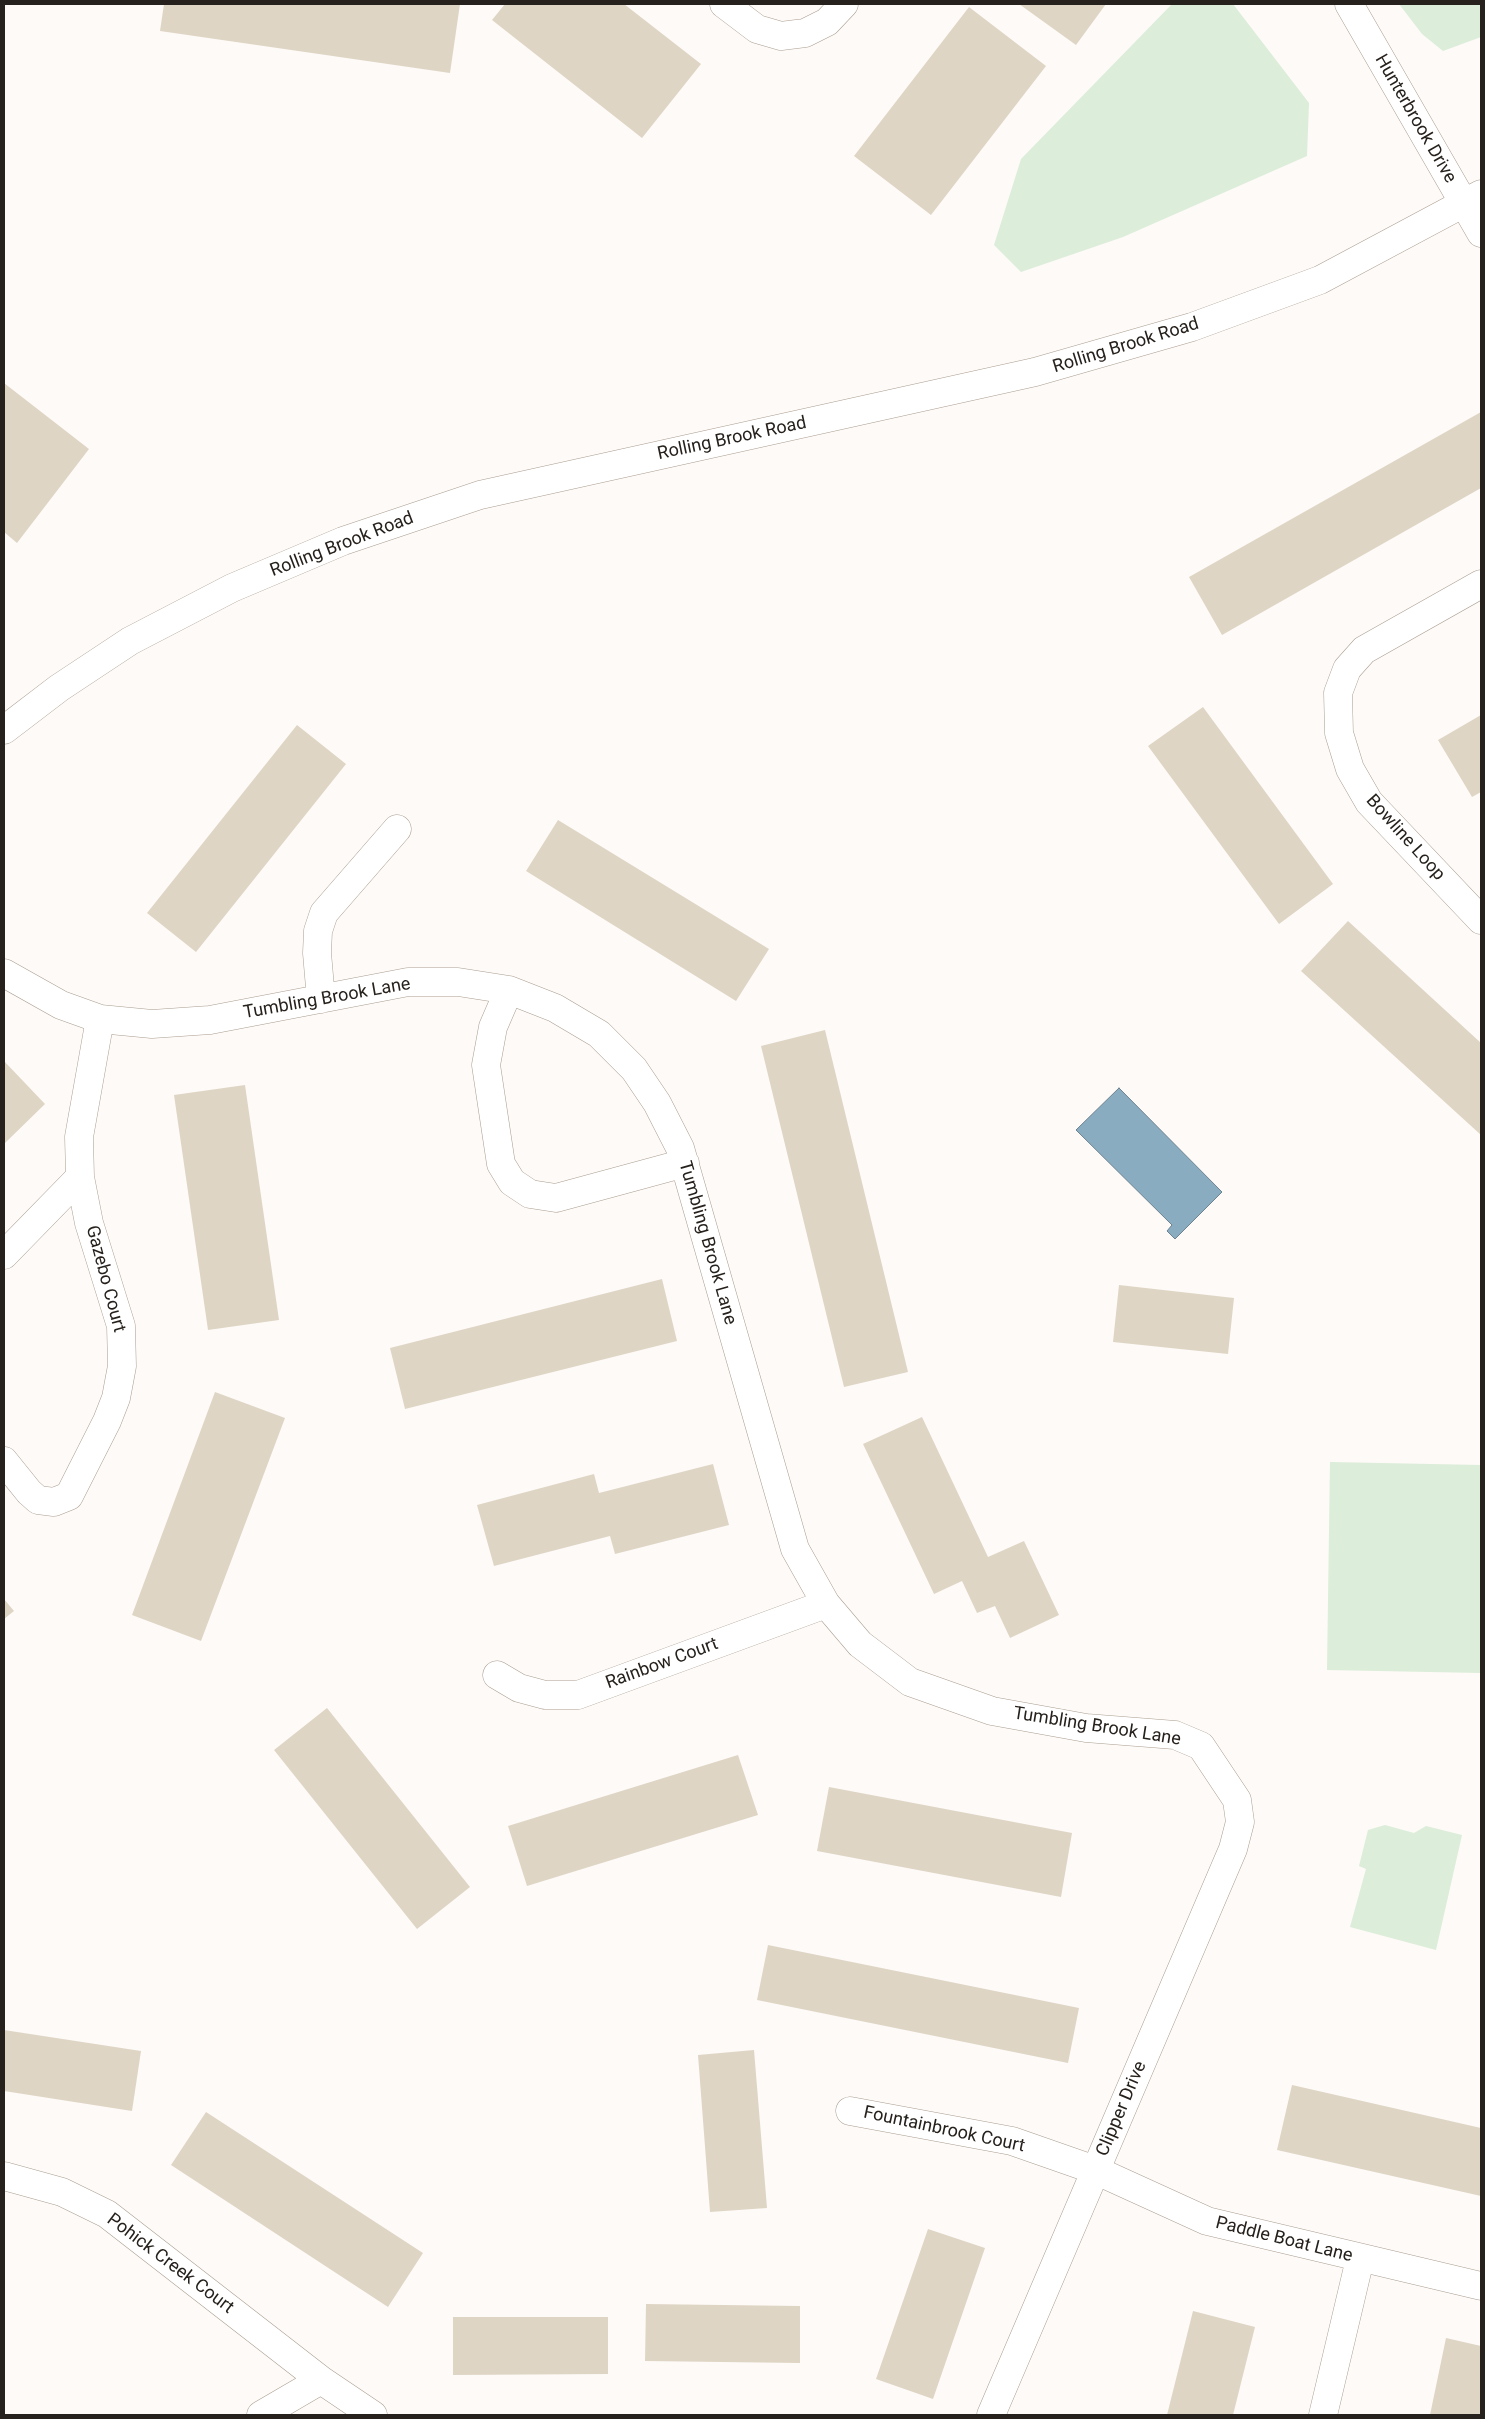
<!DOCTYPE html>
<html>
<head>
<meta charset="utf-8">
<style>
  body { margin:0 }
  #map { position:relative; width:1485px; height:2419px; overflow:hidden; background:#fdfaf7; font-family:Roboto,sans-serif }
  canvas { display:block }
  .frame { position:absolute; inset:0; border:5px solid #26211c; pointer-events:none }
</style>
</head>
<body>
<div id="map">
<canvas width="1485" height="2419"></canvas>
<div class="frame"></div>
</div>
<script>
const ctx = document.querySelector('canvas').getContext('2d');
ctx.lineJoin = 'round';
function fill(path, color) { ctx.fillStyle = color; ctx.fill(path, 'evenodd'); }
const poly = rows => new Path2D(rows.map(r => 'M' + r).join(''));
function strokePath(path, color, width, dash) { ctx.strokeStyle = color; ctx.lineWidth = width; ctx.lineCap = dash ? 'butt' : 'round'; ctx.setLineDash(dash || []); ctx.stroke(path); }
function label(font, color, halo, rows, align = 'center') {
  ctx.font = font + ' Roboto,sans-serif'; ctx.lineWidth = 5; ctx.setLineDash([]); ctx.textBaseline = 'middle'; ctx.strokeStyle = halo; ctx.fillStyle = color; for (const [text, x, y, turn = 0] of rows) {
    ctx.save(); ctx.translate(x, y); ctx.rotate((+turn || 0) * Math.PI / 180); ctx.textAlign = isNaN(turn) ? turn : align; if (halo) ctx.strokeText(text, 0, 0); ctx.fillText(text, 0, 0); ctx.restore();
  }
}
fill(poly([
  [1172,4,1233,4,1309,103,1307,156,1123,237,1021,272,994,245,1021,159],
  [1399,4,1481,4,1481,37,1443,51,1422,34],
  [1330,1462,1481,1465,1481,1673,1327,1670],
  [1385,1825,1414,1833,1426,1826,1462,1835,1436,1950,1350,1927,1366,1869,1359,1866,1368,1830]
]), '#dcedd9');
const water = poly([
  [1119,1088,1222,1192,1175,1239,1167,1231,1172,1225,1076,1130,1119,1088]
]);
fill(water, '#8aacc0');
strokePath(water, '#6c828f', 1);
fill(poly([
  [164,4,460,4,450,73,160,31],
  [505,4,624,4,701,64,642,138,492,20],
  [1019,4,1106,4,1076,45],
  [969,7,1046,66,931,215,854,156],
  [4,383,89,449,17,543,4,532],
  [1481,412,1481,488,1222,635,1189,577],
  [1203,707,1333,884,1279,924,1148,746],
  [1481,715,1481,792,1472,797,1438,740],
  [297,725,346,764,196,952,147,913],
  [558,820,769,949,736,1001,526,871],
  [1348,921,1481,1043,1481,1135,1301,971],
  [825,1030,908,1372,844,1387,761,1046],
  [4,1061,45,1104,4,1144],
  [245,1085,279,1320,208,1330,174,1095],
  [662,1279,677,1341,405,1409,390,1348],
  [1119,1285,1234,1298,1228,1354,1113,1342],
  [215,1392,285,1418,201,1641,132,1615],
  [922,1417,988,1557,1024,1541,1059,1615,1010,1638,995,1606,977,1613,962,1581,934,1594,863,1444],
  [713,1464,729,1525,615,1554,610,1536,494,1566,477,1505,594,1474,599,1493],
  [4,1599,14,1611,4,1619],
  [327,1708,470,1887,417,1929,274,1750],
  [738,1755,758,1815,527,1886,508,1826],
  [829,1787,1072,1833,1061,1897,817,1851],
  [768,1945,1079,2008,1068,2063,757,2000],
  [4,2030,141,2051,132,2111,4,2091],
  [754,2050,767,2208,710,2212,698,2055],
  [1292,2085,1481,2128,1481,2196,1277,2150],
  [206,2112,423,2253,388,2307,171,2165],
  [928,2229,985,2248,933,2399,876,2379],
  [646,2304,800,2306,800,2363,645,2361],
  [1193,2311,1255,2327,1233,2415,1167,2415],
  [453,2317,608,2317,608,2374,453,2375],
  [1446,2338,1481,2346,1481,2415,1430,2415]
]), '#dfd5c5');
const minor = poly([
  [724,4,757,29,781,36,805,33,827,22,844,4],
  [1349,4,1481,233],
  [1481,584,1364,650,1347,669,1338,693,1339,733,1350,769,1369,802,1481,920],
  [4,730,59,688,130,641,232,588,343,541,480,495,1035,372,1192,327,1320,280,1481,194],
  [4,973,61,1005,100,1019,152,1024,210,1020,408,982,458,982,509,990,555,1008,599,1034,634,1069,657,1103,680,1148,795,1549,826,1604,860,1644,910,1682,992,1711,1086,1728,1175,1735,1201,1746,1237,1800,1240,1822,1233,1849,991,2415],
  [509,990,493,1027,486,1065,501,1164,512,1182,530,1194,556,1198,685,1163],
  [321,999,317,953,318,931,324,913,397,829],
  [80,1177,79,1137,100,1019],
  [4,1255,80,1177,89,1223,121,1326,122,1366,116,1398,107,1421,69,1496,54,1502,38,1500,29,1492,4,1461],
  [497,1675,519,1688,545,1695,578,1695,826,1604],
  [850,2111,1012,2141,1095,2170,1207,2221,1481,2286],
  [4,2176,62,2192,107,2214,321,2380,261,2415],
  [321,2380,373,2415],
  [1323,2415,1360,2259]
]);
strokePath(minor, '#ab9e91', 29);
strokePath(minor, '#fff', 28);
label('18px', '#26211c', '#fff', [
  ["Hunterbrook Drive",1415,119,60],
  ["Rolling Brook Road",1126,346,-17],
  ["Rolling Brook Road",732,439,-12],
  ["Rolling Brook Road",342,545,-21],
  ["Bowline Loop",1405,838,48],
  ["Tumbling Brook Lane",327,999,-10],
  ["Tumbling Brook Lane",707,1243,74],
  ["Gazebo Court",105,1279,75],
  ["Rainbow Court",662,1664,-20],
  ["Tumbling Brook Lane",1097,1727,9],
  ["Clipper Drive",1122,2109,-67],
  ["Fountainbrook Court",944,2130,12],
  ["Paddle Boat Lane",1284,2240,14],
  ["Pohick Creek Court",170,2264,37]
]);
</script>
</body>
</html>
